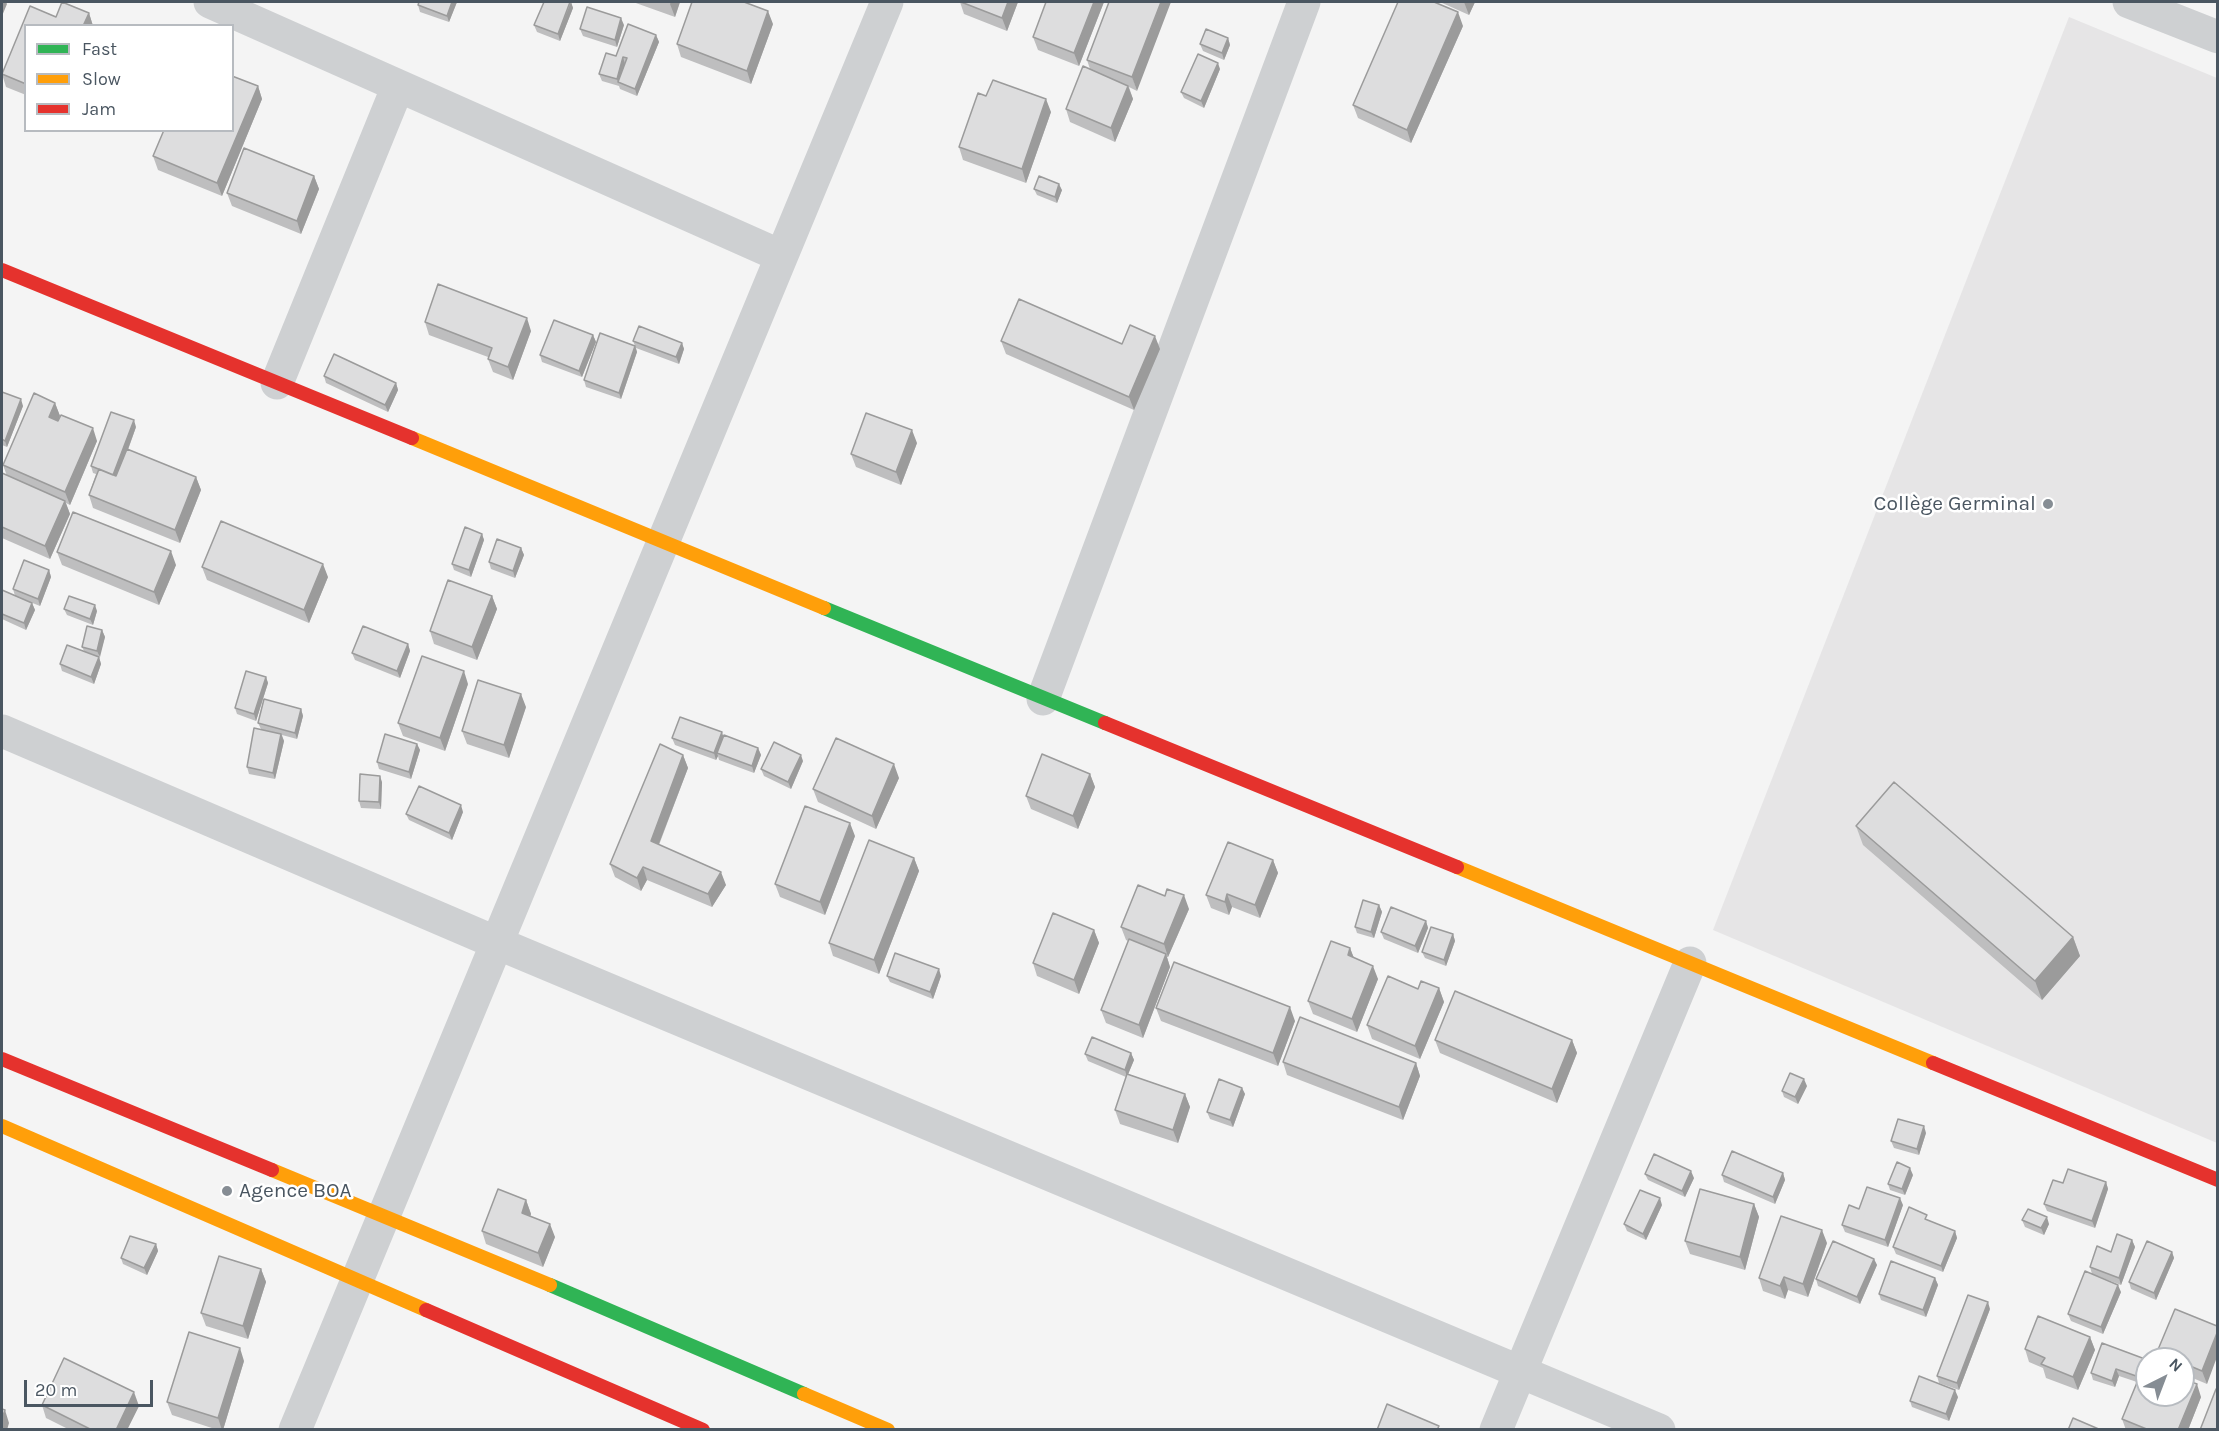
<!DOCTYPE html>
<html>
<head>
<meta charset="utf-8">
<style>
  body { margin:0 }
  #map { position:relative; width:2219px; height:1431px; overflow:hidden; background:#f4f4f4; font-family:Karla,sans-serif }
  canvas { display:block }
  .frame { position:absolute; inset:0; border:3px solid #4a5661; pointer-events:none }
  .legend { position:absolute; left:24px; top:24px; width:210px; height:108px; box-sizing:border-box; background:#fff; border:2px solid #b7bbc0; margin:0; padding:8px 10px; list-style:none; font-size:18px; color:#4a5661 }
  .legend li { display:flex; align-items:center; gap:12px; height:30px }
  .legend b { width:30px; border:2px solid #b7bbc0 }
  .north { position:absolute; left:2135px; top:1347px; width:60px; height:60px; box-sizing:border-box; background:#fff; border:2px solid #b7bbc0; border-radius:50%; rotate:42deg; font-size:16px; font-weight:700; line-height:24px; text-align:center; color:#4a5661 }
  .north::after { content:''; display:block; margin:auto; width:21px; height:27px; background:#868d94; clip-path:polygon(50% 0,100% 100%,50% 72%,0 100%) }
  .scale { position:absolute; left:24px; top:1380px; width:129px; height:27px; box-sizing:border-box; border:3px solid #4a5661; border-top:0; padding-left:8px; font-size:18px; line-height:21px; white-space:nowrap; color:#4a5661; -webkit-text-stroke:4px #fff; paint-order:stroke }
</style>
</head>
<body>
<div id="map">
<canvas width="2219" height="1431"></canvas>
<div class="frame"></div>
<ul class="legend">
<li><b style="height:8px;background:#30b455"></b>Fast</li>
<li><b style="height:8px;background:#ff9f0a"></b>Slow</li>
<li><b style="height:8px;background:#e5322d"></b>Jam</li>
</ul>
<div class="north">N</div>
<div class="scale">20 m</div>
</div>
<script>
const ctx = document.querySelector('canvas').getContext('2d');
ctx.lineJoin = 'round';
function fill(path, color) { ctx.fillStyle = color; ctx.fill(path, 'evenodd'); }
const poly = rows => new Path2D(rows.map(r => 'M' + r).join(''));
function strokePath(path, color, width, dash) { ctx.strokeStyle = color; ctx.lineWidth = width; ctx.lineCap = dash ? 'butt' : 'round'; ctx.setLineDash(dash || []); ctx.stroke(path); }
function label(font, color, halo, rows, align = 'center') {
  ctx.font = font + ' Karla,sans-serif'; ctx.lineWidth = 5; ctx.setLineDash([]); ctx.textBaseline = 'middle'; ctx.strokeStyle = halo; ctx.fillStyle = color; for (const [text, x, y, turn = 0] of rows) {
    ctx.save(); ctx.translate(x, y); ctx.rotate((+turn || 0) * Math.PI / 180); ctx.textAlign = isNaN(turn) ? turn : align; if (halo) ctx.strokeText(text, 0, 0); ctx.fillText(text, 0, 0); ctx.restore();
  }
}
fill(poly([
  [2069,17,2217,78,2217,1143,1713,930]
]), '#e6e5e6');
strokePath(poly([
  [210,2,781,256],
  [2129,2,2218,37],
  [277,383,398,86],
  [1043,699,1304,2],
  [2,731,497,943,1659,1430],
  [295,1430,887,2],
  [1496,1430,1690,963]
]), '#ced0d2', 33);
strokePath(poly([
  [824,608,1105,723],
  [550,1285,804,1394]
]), '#30b455', 14);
strokePath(poly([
  [412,438,824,608],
  [1457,867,1933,1063],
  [2,1126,426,1310],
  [272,1170,550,1285],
  [804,1394,888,1430]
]), '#ff9f0a', 14);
strokePath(poly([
  [2,270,412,438],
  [1105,723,1457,867],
  [2,1059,272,1170],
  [1933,1063,2218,1180],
  [426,1310,703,1430]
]), '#e5322d', 14);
fill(poly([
  [62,2,89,13,93,26,26,26,26,95,6,87,2,74,30,6,56,17],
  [457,2,449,22,420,12,418,5],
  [571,2,573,8,560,41,537,32,534,25],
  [633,2,680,2,675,17],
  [960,2,1018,2,1007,31,964,14],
  [1046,2,1104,2,1079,66,1038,50,1033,37],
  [1109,2,1137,91,1129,87,1133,99,1115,142,1070,122,1066,109,1090,69,1087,60],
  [1440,2,1475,2,1469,15],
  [773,24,751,84,681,57,677,44],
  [624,25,617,47,583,36,580,29],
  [1463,26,1411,143,1358,118,1353,105],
  [656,35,659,42,637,96,620,89,619,86,602,81,599,74,616,56],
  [1228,38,1230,45,1224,60,1203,51,1200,44],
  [1220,69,1204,108,1184,98,1181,92],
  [258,86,262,99,222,196,158,170,153,156],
  [986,96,1051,112,1026,183,963,160,959,147],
  [314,176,319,189,301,234,232,206,227,193],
  [1034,189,1062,190,1057,203,1037,195],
  [425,322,531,331,513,380,493,372,488,359,488,357,429,335],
  [593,335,596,342,582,377,542,362,540,355],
  [633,341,682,343,684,349,679,364,636,348,637,352,621,399,586,387,584,380,635,346],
  [1001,341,1122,344,1160,349,1134,410,1006,354],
  [324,376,396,383,398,390,388,412,326,383],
  [2,392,23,406,7,447,2,445],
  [55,403,60,416,58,421,97,441,70,505,66,503,70,514,50,559,2,538,2,473,7,476,3,465],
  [136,427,128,450,196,477,201,490,180,543,93,508,89,495,96,474,93,473,91,466],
  [917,443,901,485,856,467,851,454],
  [482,534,484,540,471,577,454,570,452,564],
  [521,548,524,555,515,578,491,569,489,562],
  [57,552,176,565,159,605,62,565],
  [202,567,328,577,309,623,207,580],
  [49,570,51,577,40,606,15,596,13,589],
  [2,590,32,603,35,610,26,630,2,619],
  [492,596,497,609,477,660,434,644,430,631],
  [64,609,97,611,93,625,67,615],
  [102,630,105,637,99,657,101,664,94,684,62,671,60,664,84,651,82,647],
  [408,644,410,651,400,678,355,660,352,653],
  [266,677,268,683,256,721,237,714,235,708],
  [468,684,445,751,403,736,398,723],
  [526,707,509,758,467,744,462,731],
  [301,709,303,716,297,739,282,735,284,741,275,779,249,774,247,767,261,729,258,723],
  [723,737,758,748,761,755,754,773,719,760,718,756,716,760,675,745,672,738],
  [417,744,420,750,411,779,379,769,377,762],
  [683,755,688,768,659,845,726,885,712,907,647,880,641,891,615,877,610,864],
  [803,761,791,789,764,776,761,769],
  [1090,774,1095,787,1078,829,1031,809,1026,796],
  [899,778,876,829,818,802,813,789],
  [382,782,381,809,361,808,359,801],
  [463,812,452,840,409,820,406,814],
  [1856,826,2073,937,2080,956,2042,1000,1863,845],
  [855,836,825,915,780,897,775,884],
  [914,858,919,871,879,974,833,956,829,943],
  [1273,860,1278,873,1260,918,1232,907,1229,915,1211,908,1206,895],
  [1379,905,1382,912,1374,938,1357,933,1355,927],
  [1189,909,1168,957,1167,957,1170,967,1143,1038,1106,1023,1101,1010,1128,941,1126,940,1121,927],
  [1426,921,1428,928,1418,953,1384,939,1381,932],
  [1094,930,1099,943,1079,994,1037,976,1033,963],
  [1453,934,1455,941,1446,966,1425,958,1422,952],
  [1350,948,1354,958,1378,979,1357,1032,1313,1014,1308,1001],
  [887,976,941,976,933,999,890,982],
  [1439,988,1444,1002,1420,1059,1372,1039,1367,1025,1418,989],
  [1156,1008,1295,1021,1278,1066,1161,1021],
  [1435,1040,1572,1040,1577,1053,1557,1103,1440,1053],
  [1131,1053,1134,1060,1128,1074,1185,1094,1190,1107,1178,1143,1120,1124,1115,1110,1126,1077,1088,1061,1085,1054],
  [1283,1062,1416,1063,1420,1076,1403,1120,1287,1075],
  [1807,1086,1798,1104,1784,1097,1782,1091],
  [1242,1088,1245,1094,1233,1127,1210,1119,1207,1112],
  [1926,1133,1919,1155,1894,1148,1891,1141],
  [1783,1173,1785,1180,1775,1204,1724,1182,1722,1175],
  [1645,1174,1694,1178,1685,1197,1648,1180],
  [1913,1175,1905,1195,1890,1190,1888,1184],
  [2106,1182,2108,1189,2095,1228,2047,1211,2044,1204,2063,1183],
  [526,1200,531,1214,530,1216,555,1237,543,1267,486,1244,482,1231],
  [1754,1204,1759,1217,1745,1270,1690,1254,1685,1241],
  [1662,1205,1646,1240,1627,1231,1624,1224],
  [1903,1205,1888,1247,1845,1232,1842,1225,1859,1209],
  [2022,1220,2049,1224,2044,1235,2025,1227],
  [1929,1221,1955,1231,1957,1238,1943,1272,1896,1254,1893,1247],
  [2132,1240,2135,1247,2121,1285,2092,1274,2090,1267,2111,1252],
  [1827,1243,1808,1297,1788,1290,1785,1299,1763,1291,1759,1278],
  [156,1244,158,1251,147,1275,123,1264,121,1258],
  [2172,1252,2174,1258,2156,1300,2131,1289,2129,1282],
  [1874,1259,1877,1265,1860,1304,1818,1286,1816,1279],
  [261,1269,266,1282,248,1339,206,1326,201,1313],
  [1935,1278,1938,1285,1926,1317,1881,1300,1879,1294],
  [2121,1292,2103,1334,2071,1321,2068,1314],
  [1990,1309,1959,1390,1939,1383,1937,1376],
  [2217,1326,2207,1384,2183,1374,2183,1359,2159,1359,2157,1352],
  [2090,1337,2095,1350,2078,1390,2046,1378,2043,1368,2029,1362,2025,1349],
  [2145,1359,2147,1395,2201,1397,2188,1430,2126,1430,2122,1419,2137,1382,2119,1376,2115,1387,2093,1380,2091,1373],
  [244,1361,223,1430,218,1430,172,1415,167,1402],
  [1958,1397,1949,1421,1912,1407,1910,1401],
  [42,1405,139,1406,127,1430,70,1430,46,1418]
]), '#bebebf');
fill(poly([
  [2,2,6,2,7,4,2,16],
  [452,2,457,2,449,22,447,16],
  [571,2,573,8,560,41,558,34],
  [671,2,680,2,675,17,670,4],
  [1008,2,1018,2,1007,31,1002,18],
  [1094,2,1104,2,1079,66,1074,53],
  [1161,2,1171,2,1137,91,1132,77],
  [1464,2,1475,2,1469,15],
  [768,11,773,24,751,84,747,71],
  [1458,12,1463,26,1411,143,1407,130],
  [89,13,93,26,83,26],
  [621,18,624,25,617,47,615,40],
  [656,35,659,42,637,96,635,89],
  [1228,38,1230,45,1224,60,1222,53],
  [623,57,625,64,618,82,619,86,617,79],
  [1218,63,1220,69,1204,108,1201,101],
  [258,86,262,99,222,196,217,183],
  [1128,86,1133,99,1115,142,1111,128],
  [1046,99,1051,112,1026,183,1022,169],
  [314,176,319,189,301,234,297,221],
  [1059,184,1062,190,1057,203,1055,197],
  [527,318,531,331,513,380,508,367],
  [593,335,596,342,582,377,579,371],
  [1155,336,1160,349,1134,410,1129,397],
  [682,343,684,349,679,364,676,357],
  [635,346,637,352,621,399,619,393],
  [396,383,398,390,388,412,385,405],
  [21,399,23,406,7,447,5,441],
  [55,403,60,416,54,430,49,417],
  [134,420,136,427,116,482,113,475],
  [93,428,97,441,70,505,65,492],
  [912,430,917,443,901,485,896,472],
  [196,477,201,490,180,543,175,530],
  [65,501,70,514,50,559,45,546],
  [482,534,484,540,471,577,469,570],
  [521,548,524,555,515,578,513,571],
  [171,551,176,565,159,605,154,592],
  [323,564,328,577,309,623,304,610],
  [49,570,51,577,40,606,38,599],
  [492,596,497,609,477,660,472,647],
  [32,603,35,610,26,630,24,623],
  [95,605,97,611,93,625,90,619],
  [102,630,105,637,100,657,97,651],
  [408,644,410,651,400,678,397,671],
  [99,657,101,664,94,684,91,677],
  [464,671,468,684,445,751,440,738],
  [266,677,268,683,256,721,254,714],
  [521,694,526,707,509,758,504,745],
  [301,709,303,716,297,739,295,733],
  [722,732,724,739,717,753,718,756,716,760,714,753],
  [281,734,284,741,275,779,273,773],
  [417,744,420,750,411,779,409,772],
  [758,748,761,755,754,773,752,766],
  [683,755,688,768,655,854,651,841],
  [801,755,803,761,791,789,788,782],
  [894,764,899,778,876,829,872,816],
  [1090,774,1095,787,1078,829,1073,816],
  [380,776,382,782,381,809,379,802],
  [461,805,463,812,452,840,449,833],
  [850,823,855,836,825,915,820,902],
  [914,858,919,871,879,974,874,960],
  [1273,860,1278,873,1260,918,1255,905],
  [643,867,647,880,641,891,637,878],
  [721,872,726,885,712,907,708,894],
  [1227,894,1232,907,1229,915,1225,902],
  [1184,895,1189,909,1168,957,1164,944],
  [1379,905,1382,912,1374,938,1371,932],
  [1426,921,1428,928,1418,953,1415,946],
  [1094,930,1099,943,1079,994,1074,980],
  [1453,934,1455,941,1446,966,1444,960],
  [2073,937,2080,956,2042,1000,2035,981],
  [1350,948,1355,961,1348,955],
  [1166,954,1170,967,1143,1038,1139,1025],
  [1373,966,1378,979,1357,1032,1352,1019],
  [939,969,941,976,933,999,930,992],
  [1439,988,1444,1002,1420,1059,1415,1046],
  [1290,1007,1295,1021,1278,1066,1273,1053],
  [1572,1040,1577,1053,1557,1103,1552,1089],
  [1131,1053,1134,1060,1127,1077,1125,1070],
  [1416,1063,1420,1076,1403,1120,1399,1107],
  [1804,1079,1807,1086,1798,1104,1795,1097],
  [1242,1088,1245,1094,1233,1127,1230,1120],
  [1185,1094,1190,1107,1178,1143,1173,1130],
  [1924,1126,1926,1133,1919,1155,1917,1149],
  [1910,1168,1913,1175,1905,1195,1902,1189],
  [1691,1171,1694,1178,1685,1197,1682,1191],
  [1783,1173,1785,1180,1775,1204,1773,1197],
  [2106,1182,2108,1189,2095,1228,2092,1221],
  [1660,1198,1662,1205,1646,1240,1643,1234],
  [1900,1198,1903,1205,1888,1247,1885,1240],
  [526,1200,531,1214,527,1226,522,1213],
  [1754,1204,1759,1217,1745,1270,1740,1257],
  [2047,1217,2049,1224,2044,1235,2041,1228],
  [550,1224,555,1237,543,1267,538,1253],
  [1822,1230,1827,1243,1808,1297,1803,1284],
  [1955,1231,1957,1238,1943,1272,1941,1266],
  [2132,1240,2135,1247,2121,1285,2119,1278],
  [156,1244,158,1251,147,1275,144,1268],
  [2172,1252,2174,1258,2156,1300,2154,1293],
  [1874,1259,1877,1265,1860,1304,1857,1297],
  [261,1269,266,1282,248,1339,243,1326],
  [1784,1277,1788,1290,1785,1299,1780,1286],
  [1935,1278,1938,1285,1926,1317,1923,1310],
  [2118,1285,2121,1292,2103,1334,2101,1327],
  [1988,1302,1990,1309,1959,1390,1957,1383],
  [2217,1333,2217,1357,2207,1384,2202,1371],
  [2090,1337,2095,1350,2078,1390,2073,1377],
  [240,1348,244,1361,223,1430,222,1430,218,1418],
  [2116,1369,2119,1376,2115,1387,2112,1381],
  [2197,1384,2201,1397,2188,1430,2178,1430],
  [1955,1390,1958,1397,1949,1421,1946,1414],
  [134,1392,139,1406,127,1430,116,1430],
  [5,1410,9,1423,7,1430,2,1430,2,1418]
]), '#9b9b9b');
const building = poly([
  [62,2,89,13,83,26,26,26,26,84,2,74,30,6,56,17,62,2],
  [419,2,452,2,447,16,418,5,419,2],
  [544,2,570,2,558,34,534,25,544,2],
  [692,2,744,2,768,11,747,71,677,44,692,2],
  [961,2,1008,2,1002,18,961,2],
  [1046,2,1094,2,1074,53,1033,37,1046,2],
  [1109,2,1161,2,1132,77,1087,60,1109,2],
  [1398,2,1434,2,1458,12,1407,130,1353,105,1398,2],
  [587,7,621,18,615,40,580,29,587,7],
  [628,24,656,35,635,89,618,82,627,58,623,57,617,79,599,74,606,53,616,56,628,24],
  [1206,29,1228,38,1222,53,1200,44,1206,29],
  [1198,54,1218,63,1201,101,1181,92,1198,54],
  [1083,66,1128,86,1111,128,1066,109,1083,66],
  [232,76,258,86,217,183,153,156,164,130,232,130,232,76],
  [993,80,1046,99,1022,169,959,147,978,93,986,96,993,80],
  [244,148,314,176,297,221,227,193,244,148],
  [1039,176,1059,184,1055,197,1034,189,1039,176],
  [438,284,527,318,508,367,488,359,492,348,425,322,438,284],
  [1019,299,1122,344,1130,325,1155,336,1129,397,1001,341,1019,299],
  [554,320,593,335,579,371,540,355,554,320],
  [639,326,682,343,676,357,633,341,639,326],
  [600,333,635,346,619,393,584,380,600,333],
  [334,354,396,383,385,405,324,376,334,354],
  [2,392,21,399,5,441,2,439,2,392],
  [34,393,55,403,49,417,58,421,61,415,93,428,65,492,3,465,34,393],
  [111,412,134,420,113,475,91,466,111,412],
  [866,413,912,430,896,472,851,454,866,413],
  [127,449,196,477,175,530,89,495,99,469,116,476,127,449],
  [2,473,65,501,45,546,2,527,2,473],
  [73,512,171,551,154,592,57,552,73,512],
  [221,521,323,564,304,610,202,567,221,521],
  [465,527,482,534,469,570,452,564,465,527],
  [497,539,521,548,513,571,489,562,497,539],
  [24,560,49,570,38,599,13,589,24,560],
  [448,580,492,596,472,647,430,631,448,580],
  [2,590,32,603,24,623,2,614,2,590],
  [69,596,95,605,90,619,64,609,69,596],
  [87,626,102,630,97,651,82,647,87,626],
  [363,626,408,644,397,671,352,653,363,626],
  [67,645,99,657,91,677,60,664,67,645],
  [422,656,464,671,440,738,398,723,422,656],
  [246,671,266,677,254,714,235,708,246,671],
  [478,680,521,694,504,745,462,731,478,680],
  [264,699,301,709,295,733,258,723,264,699],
  [680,717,722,732,714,753,672,738,680,717],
  [254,728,281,734,273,773,247,767,254,728],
  [385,734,417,744,409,772,377,762,385,734],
  [724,735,758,748,752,766,717,753,724,735],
  [836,738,894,764,872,816,813,789,836,738],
  [774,742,801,755,788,782,761,769,774,742],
  [660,744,683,755,651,841,721,872,708,894,643,867,637,878,610,864,660,744],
  [1042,754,1090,774,1073,816,1026,796,1042,754],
  [360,774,380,776,379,802,359,801,360,774],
  [1894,782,2073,937,2035,981,1856,826,1894,782],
  [419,786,461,805,449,833,406,814,419,786],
  [805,806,850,823,820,902,775,884,805,806],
  [869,840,914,858,874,960,829,943,869,840],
  [1228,842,1273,860,1255,905,1227,894,1225,902,1206,895,1228,842],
  [1138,885,1165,896,1167,889,1184,895,1164,944,1121,927,1138,885],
  [1363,900,1379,905,1371,932,1355,927,1363,900],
  [1391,907,1426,921,1415,946,1381,932,1391,907],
  [1053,913,1094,930,1074,980,1033,963,1053,913],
  [1431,927,1453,934,1444,960,1422,952,1431,927],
  [1129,939,1166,954,1139,1025,1101,1010,1129,939],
  [1331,941,1350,948,1348,955,1373,966,1352,1019,1308,1001,1331,941],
  [895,953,939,969,930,992,887,976,895,953],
  [1174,962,1290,1007,1273,1053,1156,1008,1174,962],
  [1388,976,1418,989,1421,981,1439,988,1415,1046,1367,1025,1388,976],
  [1455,991,1572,1040,1552,1089,1435,1040,1455,991],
  [1300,1017,1416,1063,1399,1107,1283,1062,1300,1017],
  [1092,1037,1131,1053,1125,1070,1085,1054,1092,1037],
  [1790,1073,1804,1079,1795,1097,1782,1091,1790,1073],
  [1127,1074,1185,1094,1173,1130,1115,1110,1127,1074],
  [1219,1079,1242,1088,1230,1120,1207,1112,1219,1079],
  [1898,1119,1924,1126,1917,1149,1891,1141,1898,1119],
  [1732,1151,1783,1173,1773,1197,1722,1175,1732,1151],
  [1654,1154,1691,1171,1682,1191,1645,1174,1654,1154],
  [1897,1162,1910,1168,1902,1189,1888,1184,1897,1162],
  [2068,1169,2106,1182,2092,1221,2044,1204,2053,1180,2063,1183,2068,1169],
  [1867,1187,1900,1198,1885,1240,1842,1225,1849,1205,1859,1209,1867,1187],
  [498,1189,526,1200,522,1213,550,1224,538,1253,482,1231,498,1189],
  [1700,1189,1754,1204,1740,1257,1685,1241,1700,1189],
  [1640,1190,1660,1198,1643,1234,1624,1224,1640,1190],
  [1909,1207,1927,1215,1925,1219,1955,1231,1941,1266,1893,1247,1909,1207],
  [2028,1209,2047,1217,2041,1228,2022,1220,2028,1209],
  [1781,1216,1822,1230,1803,1284,1784,1277,1780,1286,1759,1278,1781,1216],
  [2117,1234,2132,1240,2119,1278,2090,1267,2097,1246,2111,1252,2117,1234],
  [130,1236,156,1244,144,1268,121,1258,130,1236],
  [1833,1241,1874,1259,1857,1297,1816,1279,1833,1241],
  [2147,1241,2172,1252,2154,1293,2129,1282,2147,1241],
  [219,1256,261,1269,243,1326,201,1313,219,1256],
  [1891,1261,1935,1278,1923,1310,1879,1294,1891,1261],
  [2085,1271,2118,1285,2101,1327,2068,1314,2085,1271],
  [1968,1295,1988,1302,1957,1383,1937,1376,1968,1295],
  [2175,1309,2217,1326,2217,1333,2202,1371,2183,1363,2183,1359,2174,1359,2157,1352,2175,1309],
  [2038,1316,2090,1337,2073,1377,2041,1364,2045,1358,2025,1349,2038,1316],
  [189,1332,240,1348,218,1418,167,1402,189,1332],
  [2102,1343,2145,1359,2139,1377,2116,1369,2112,1381,2091,1373,2102,1343],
  [64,1358,134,1392,116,1430,92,1430,42,1405,64,1358],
  [2145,1363,2147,1364,2147,1395,2183,1395,2183,1379,2197,1384,2178,1430,2149,1430,2122,1419,2145,1363],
  [1919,1376,1955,1390,1946,1414,1910,1401,1919,1376],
  [2216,1389,2217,1390,2217,1430,2200,1430,2216,1389],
  [1387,1404,1439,1426,1437,1430,1377,1430,1387,1404],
  [2,1409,5,1410,2,1418,2,1409],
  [2073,1418,2101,1430,2068,1430,2073,1418]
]);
fill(building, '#ddddde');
strokePath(building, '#9b9b9b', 1.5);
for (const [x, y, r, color] of [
  [2048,504,6,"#868d94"],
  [227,1191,6,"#868d94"]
]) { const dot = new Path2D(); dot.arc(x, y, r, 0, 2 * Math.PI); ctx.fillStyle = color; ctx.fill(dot); strokePath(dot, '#fff', 2); }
label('21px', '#4a5661', '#fff', [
  ["Collège Germinal",2036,504],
  ["Agence BOA",239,1191,"left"]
], 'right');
</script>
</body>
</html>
